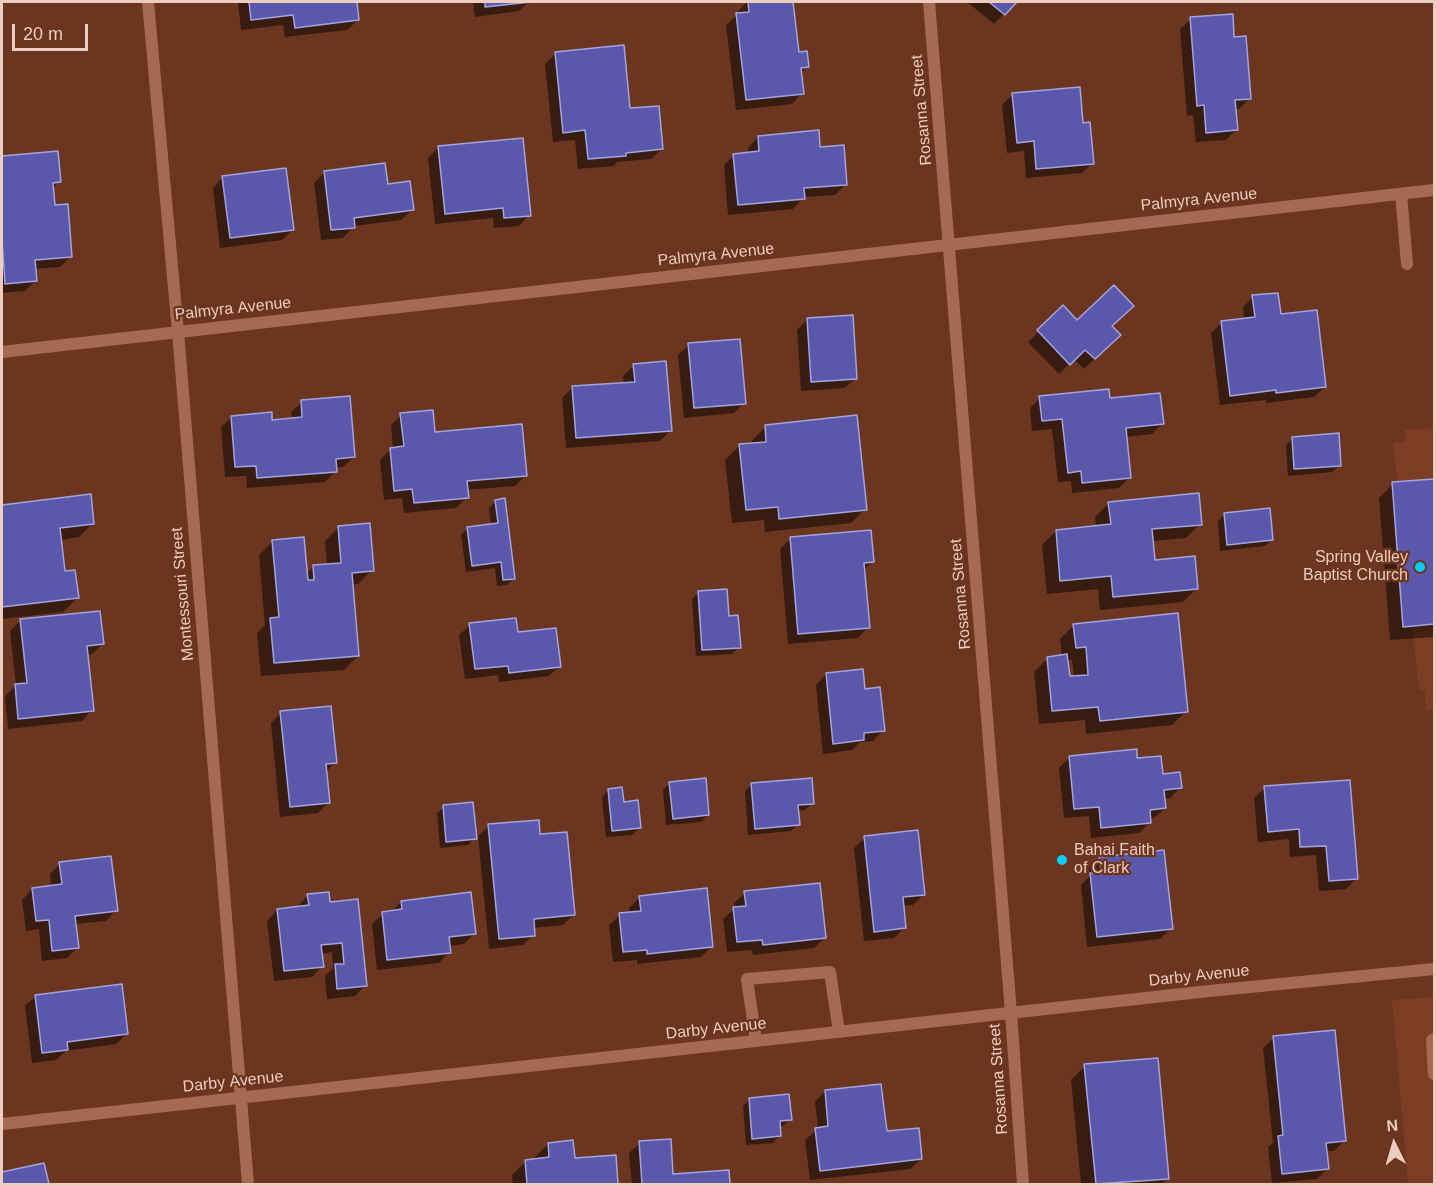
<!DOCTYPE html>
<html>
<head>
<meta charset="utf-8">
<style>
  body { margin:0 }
  #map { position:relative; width:1436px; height:1186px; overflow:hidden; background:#6b351f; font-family:Helvetica,sans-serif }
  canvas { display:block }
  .frame { position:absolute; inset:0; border:3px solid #eeccbf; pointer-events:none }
  .north { position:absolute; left:1364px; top:1114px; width:60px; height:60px; -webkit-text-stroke:4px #6b351f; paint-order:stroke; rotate:355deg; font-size:16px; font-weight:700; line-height:24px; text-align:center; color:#eeccbf }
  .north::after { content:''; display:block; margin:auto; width:21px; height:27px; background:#eeccbf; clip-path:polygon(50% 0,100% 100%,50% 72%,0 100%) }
  .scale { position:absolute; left:12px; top:24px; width:76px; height:27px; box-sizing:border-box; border:3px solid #eeccbf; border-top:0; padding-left:8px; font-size:18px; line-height:21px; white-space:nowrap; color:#eeccbf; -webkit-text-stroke:4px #6b351f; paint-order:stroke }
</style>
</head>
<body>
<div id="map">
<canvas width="1436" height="1186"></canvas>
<div class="frame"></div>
<div class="north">N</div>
<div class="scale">20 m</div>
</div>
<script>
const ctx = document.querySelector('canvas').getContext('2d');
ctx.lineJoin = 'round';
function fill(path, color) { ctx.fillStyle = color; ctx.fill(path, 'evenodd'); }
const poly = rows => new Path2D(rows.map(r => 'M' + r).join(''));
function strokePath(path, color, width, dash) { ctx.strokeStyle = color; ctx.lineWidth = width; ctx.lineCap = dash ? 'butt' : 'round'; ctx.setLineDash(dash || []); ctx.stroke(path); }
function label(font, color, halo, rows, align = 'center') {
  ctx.font = font + ' Helvetica,sans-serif'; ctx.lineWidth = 4.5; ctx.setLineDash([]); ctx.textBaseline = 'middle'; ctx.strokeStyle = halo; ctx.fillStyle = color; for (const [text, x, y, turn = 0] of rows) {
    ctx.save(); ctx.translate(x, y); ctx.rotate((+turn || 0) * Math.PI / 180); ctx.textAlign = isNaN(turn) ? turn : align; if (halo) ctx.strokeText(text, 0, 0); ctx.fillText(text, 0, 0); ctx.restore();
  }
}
fill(poly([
  [1434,428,1434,710,1426,710,1425,690,1419,691,1393,443,1405,441,1404,430],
  [1434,997,1434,1184,1408,1184,1392,1000]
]), '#7b3d23');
fill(poly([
  [238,2,356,2,358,20,347,30,285,37,283,25,241,30],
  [473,2,529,2,519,11,475,17],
  [747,2,792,2,798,54,807,67,800,74,802,93,792,104,736,110,726,25,738,14,738,11],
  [967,2,1015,2,994,24],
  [1191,19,1233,39,1250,98,1239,109,1235,109,1236,130,1226,140,1196,142,1193,115,1187,116,1180,29],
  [556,53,629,110,662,149,651,159,617,162,614,166,578,169,575,140,553,142,545,64],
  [1013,94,1081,125,1092,163,1082,173,1026,178,1024,151,1007,153,1002,105],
  [758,137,819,148,846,184,835,195,804,197,793,209,728,215,724,165,734,155,748,154,748,148],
  [438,148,529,215,519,226,494,228,493,218,435,224,428,158],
  [57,152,59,181,52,189,53,207,71,256,60,267,34,269,35,281,25,291,2,293,2,157],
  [325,172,386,186,412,210,401,220,354,226,343,238,321,240,314,183],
  [223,177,292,230,282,240,220,248,213,188],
  [1253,297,1280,316,1325,387,1314,397,1266,403,1266,400,1220,405,1211,333,1221,323,1244,320,1243,307],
  [1063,308,1077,322,1110,326,1109,345,1084,369,1074,359,1059,374,1028,342],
  [808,319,856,378,845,388,801,391,797,330],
  [689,345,744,403,734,413,684,418,678,355],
  [634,365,670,431,660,441,566,448,562,398,572,388,624,384,623,376],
  [1040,398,1109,400,1162,424,1152,434,1126,437,1130,477,1119,488,1072,493,1071,481,1058,482,1052,429,1032,431,1030,408],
  [302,402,354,457,343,467,335,468,335,472,325,482,247,488,246,476,225,477,221,427,232,417,271,421,292,420,291,412],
  [401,415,434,434,526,475,515,486,466,490,467,497,456,508,404,513,402,498,384,500,380,460,391,449,393,449,391,425],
  [765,427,865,509,851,523,765,532,764,520,732,523,725,460,739,446,752,445,752,441],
  [1293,438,1339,466,1332,472,1288,476,1286,445],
  [1434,481,1434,637,1390,640,1379,498,1393,484],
  [89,496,93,523,79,537,60,540,64,573,77,598,63,612,2,619,2,506],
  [496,501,514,578,507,585,497,586,495,568,466,572,461,535,468,528,491,525,489,508],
  [1109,503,1200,524,1186,538,1152,541,1154,562,1197,588,1183,602,1100,610,1098,589,1047,594,1042,545,1056,531,1096,527,1095,517],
  [1224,514,1272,539,1265,546,1220,551,1218,521],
  [339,527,372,570,358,584,352,585,358,656,344,670,261,676,257,633,265,625,259,555,273,541,306,574,314,566,327,565,325,541],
  [790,539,872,562,863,570,868,627,858,638,788,644,780,549],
  [699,592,727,617,739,647,732,654,696,656,692,599],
  [20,621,102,644,92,654,86,655,92,710,82,721,8,729,5,696,16,685,10,631],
  [470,625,517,634,560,666,549,676,499,682,498,675,465,679,459,635],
  [1074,625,1186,711,1172,725,1086,734,1085,720,1039,724,1034,672,1048,658,1062,657,1060,639],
  [1072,660,1074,677,1068,678,1067,661],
  [826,674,883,730,873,741,860,742,852,750,823,754,816,685],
  [281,713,335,762,326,772,328,803,318,813,280,817,271,723],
  [1070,757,1136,760,1180,788,1170,798,1164,799,1165,808,1154,818,1149,819,1150,822,1139,833,1091,838,1089,816,1064,818,1059,768],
  [1349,781,1357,878,1346,889,1319,891,1316,855,1290,857,1289,839,1258,842,1254,798,1265,788],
  [670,783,708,815,701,822,666,825,663,790],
  [752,784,812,803,805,810,797,811,798,825,791,831,748,835,745,791],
  [608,790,622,803,639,828,632,835,606,837,602,797],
  [444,807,475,838,468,845,440,848,437,813],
  [489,826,539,836,574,914,563,925,533,928,533,935,523,945,489,949,478,836],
  [865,838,923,895,913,905,902,906,904,928,894,938,864,941,854,848],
  [1100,858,1171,928,1160,939,1087,947,1081,885,1090,876,1089,868],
  [60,864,116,910,106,921,75,924,77,948,67,958,42,961,39,929,26,931,22,900,32,889,51,887,50,874],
  [745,893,825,937,814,948,753,955,752,950,727,952,723,919,735,908,734,903],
  [308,895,329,904,366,985,355,996,327,999,325,976,333,968,332,952,321,954,322,966,312,977,274,981,267,921,277,910,298,908,298,906],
  [640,897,711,947,701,957,637,964,637,960,613,962,609,925,620,915,630,914,629,908],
  [401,902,475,933,464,944,449,946,449,952,439,963,377,970,372,924,383,914,391,912],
  [36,996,127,1034,116,1044,66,1051,56,1060,32,1063,25,1006],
  [1274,1038,1345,1140,1334,1151,1326,1151,1327,1169,1317,1179,1272,1183,1268,1147,1273,1143,1263,1048],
  [1085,1066,1168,1178,1161,1184,1081,1184,1071,1080],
  [825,1091,885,1132,921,1159,910,1169,810,1180,805,1140,818,1129,815,1102],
  [750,1099,790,1120,783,1126,779,1127,779,1136,773,1143,746,1145,743,1106],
  [640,1143,672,1176,727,1172,728,1184,632,1184,629,1153],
  [548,1144,573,1160,614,1156,617,1184,513,1184,512,1175,526,1161,535,1160,534,1158],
  [43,1165,47,1184,2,1184,2,1173]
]), '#0007');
const building = poly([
  [249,2,357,2,359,20,295,28,293,15,251,20,249,2],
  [485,2,531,2,485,7,485,2],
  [748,2,793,2,799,52,807,51,809,67,801,68,804,94,746,100,736,13,749,12,748,2],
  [989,2,1017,2,1005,15,989,2],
  [1233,14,1234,37,1246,36,1251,99,1235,100,1238,130,1206,133,1204,105,1197,106,1190,17,1233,14],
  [624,45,630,108,659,106,663,149,626,153,626,156,588,159,585,130,563,133,555,52,624,45],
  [1080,87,1083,123,1090,122,1094,164,1036,169,1034,141,1017,143,1012,93,1080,87],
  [819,130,820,147,844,145,847,185,804,188,805,199,738,205,733,154,759,151,758,136,819,130],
  [523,138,531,216,504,218,503,208,445,214,438,146,523,138],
  [58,151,61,182,53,183,55,205,68,204,72,257,35,260,37,281,5,284,2,240,2,156,58,151],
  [385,163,388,184,410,181,414,210,354,218,355,228,331,230,324,171,385,163],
  [286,168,294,230,230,238,222,176,286,168],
  [1114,285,1134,306,1112,326,1121,335,1095,359,1085,350,1070,365,1037,330,1063,305,1077,320,1114,285],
  [1278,293,1281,314,1317,310,1326,387,1276,393,1276,390,1230,396,1221,321,1255,317,1252,295,1278,293],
  [853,315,857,379,811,382,807,318,853,315],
  [740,339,746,404,694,408,688,343,740,339],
  [666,361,672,431,576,438,572,386,635,382,633,364,666,361],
  [1109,389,1110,398,1160,393,1164,424,1126,428,1131,478,1082,483,1081,471,1068,473,1062,419,1042,421,1039,396,1109,389],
  [350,396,355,457,336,459,337,472,257,478,256,466,235,467,231,416,272,412,272,420,302,417,301,400,350,396],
  [433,410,435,432,522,424,527,476,467,481,469,498,414,503,412,489,394,491,390,448,404,446,400,413,433,410],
  [857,415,867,510,779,519,778,507,746,510,739,444,766,442,765,425,857,415],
  [1339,433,1341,466,1294,469,1292,437,1339,433],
  [1434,479,1434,624,1403,627,1392,482,1434,479],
  [1199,493,1202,525,1152,529,1155,560,1195,556,1198,589,1113,597,1111,576,1060,581,1056,530,1111,524,1108,502,1199,493],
  [91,494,94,524,60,528,65,571,75,570,79,598,2,607,2,505,91,494],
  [505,498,515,579,503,580,501,562,472,566,467,527,498,523,495,500,505,498],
  [1270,508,1273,540,1227,545,1224,513,1270,508],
  [370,523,374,571,352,573,359,656,274,663,270,618,279,617,272,540,304,537,308,580,314,580,313,565,341,563,338,526,370,523],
  [871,530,874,562,864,563,870,628,798,634,790,537,871,530],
  [727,589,729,616,738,615,741,648,702,650,698,591,727,589],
  [100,611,104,644,87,646,94,711,18,719,15,684,27,683,20,619,100,611],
  [1178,613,1188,712,1100,721,1098,707,1052,711,1047,657,1067,654,1070,676,1088,675,1086,647,1076,648,1073,624,1178,613],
  [516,618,518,632,556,628,561,667,509,673,508,666,475,669,469,623,516,618],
  [863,669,865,689,880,687,885,731,864,733,864,740,833,744,826,673,863,669],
  [331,706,337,763,326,764,330,803,290,807,280,711,331,706],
  [1137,749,1137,758,1161,756,1163,774,1180,772,1182,788,1164,790,1166,808,1150,810,1151,823,1101,828,1099,807,1074,809,1069,756,1137,749],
  [706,778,709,815,673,819,669,782,706,778],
  [812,778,814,804,798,805,800,825,755,829,751,783,812,778],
  [1350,780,1358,879,1329,881,1326,846,1300,847,1299,829,1268,832,1264,786,1350,780],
  [622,787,624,802,638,800,641,828,612,831,608,789,622,787],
  [473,802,477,839,446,842,443,805,473,802],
  [539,820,540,834,567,832,575,915,534,919,535,936,499,939,488,824,539,820],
  [918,830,925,895,903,897,906,928,874,932,864,836,918,830],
  [1164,850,1173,929,1097,937,1090,873,1101,872,1099,857,1164,850],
  [111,856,118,911,75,916,79,948,52,951,49,920,36,921,32,888,62,884,59,862,111,856],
  [820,883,826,938,763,945,762,940,737,942,733,907,746,906,744,891,820,883],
  [707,888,713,947,647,954,647,950,623,952,619,913,641,911,639,896,707,888],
  [329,892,330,902,358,899,367,986,337,989,335,964,344,964,342,943,321,945,324,967,284,971,277,909,309,905,307,894,329,892],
  [471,892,476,934,449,937,451,953,387,960,382,912,402,909,401,901,471,892],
  [122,984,128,1034,67,1042,68,1050,42,1053,35,995,122,984],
  [1335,1030,1346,1141,1326,1143,1329,1169,1282,1174,1278,1136,1283,1135,1273,1036,1335,1030],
  [1158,1058,1169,1179,1096,1184,1084,1064,1158,1058],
  [881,1084,887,1131,919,1128,922,1159,820,1171,815,1128,828,1126,825,1090,881,1084],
  [789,1094,792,1120,780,1121,781,1136,752,1139,749,1098,789,1094],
  [671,1139,673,1174,729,1170,730,1184,642,1184,639,1141,671,1139],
  [573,1140,575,1158,616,1155,618,1184,527,1184,525,1160,549,1157,548,1143,573,1140],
  [44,1163,49,1184,2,1184,2,1172,44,1163]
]);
fill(building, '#5b58ab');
strokePath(building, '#a3a5e0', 1.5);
strokePath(poly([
  [1401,194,1407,264],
  [1434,1039,1432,1040,1434,1074],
  [756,1041,747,979,830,972,839,1032]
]), '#a66a52', 12);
strokePath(poly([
  [148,2,178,332,248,1184],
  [929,2,1011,1013,1023,1184],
  [2,352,1434,190],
  [2,1124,1209,991,1434,969]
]), '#a66a52', 12);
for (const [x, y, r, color] of [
  [1420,567,6,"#05cbf9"],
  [1062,860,6,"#05cbf9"]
]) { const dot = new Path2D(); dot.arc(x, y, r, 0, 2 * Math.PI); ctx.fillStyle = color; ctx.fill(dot); strokePath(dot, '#6b351f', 2); }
label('16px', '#eeccbf', '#6b351f', [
  ["Rosanna Street",922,110,-95],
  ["Palmyra Avenue",1199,200,-6],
  ["Palmyra Avenue",716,255,-6],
  ["Palmyra Avenue",233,309,-6],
  ["Montessouri Street",183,594,-95],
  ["Rosanna Street",961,594,-95],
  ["Darby Avenue",1199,976,-6],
  ["Darby Avenue",716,1029,-6],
  ["Rosanna Street",999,1079,-94],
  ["Darby Avenue",233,1082,-6]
]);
label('16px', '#eeccbf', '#6b351f', [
  ["Spring Valley",1408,558],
  ["Baptist Church",1408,576],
  ["Bahai Faith",1074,851,"left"],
  ["of Clark",1074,869,"left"]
], 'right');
</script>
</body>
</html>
